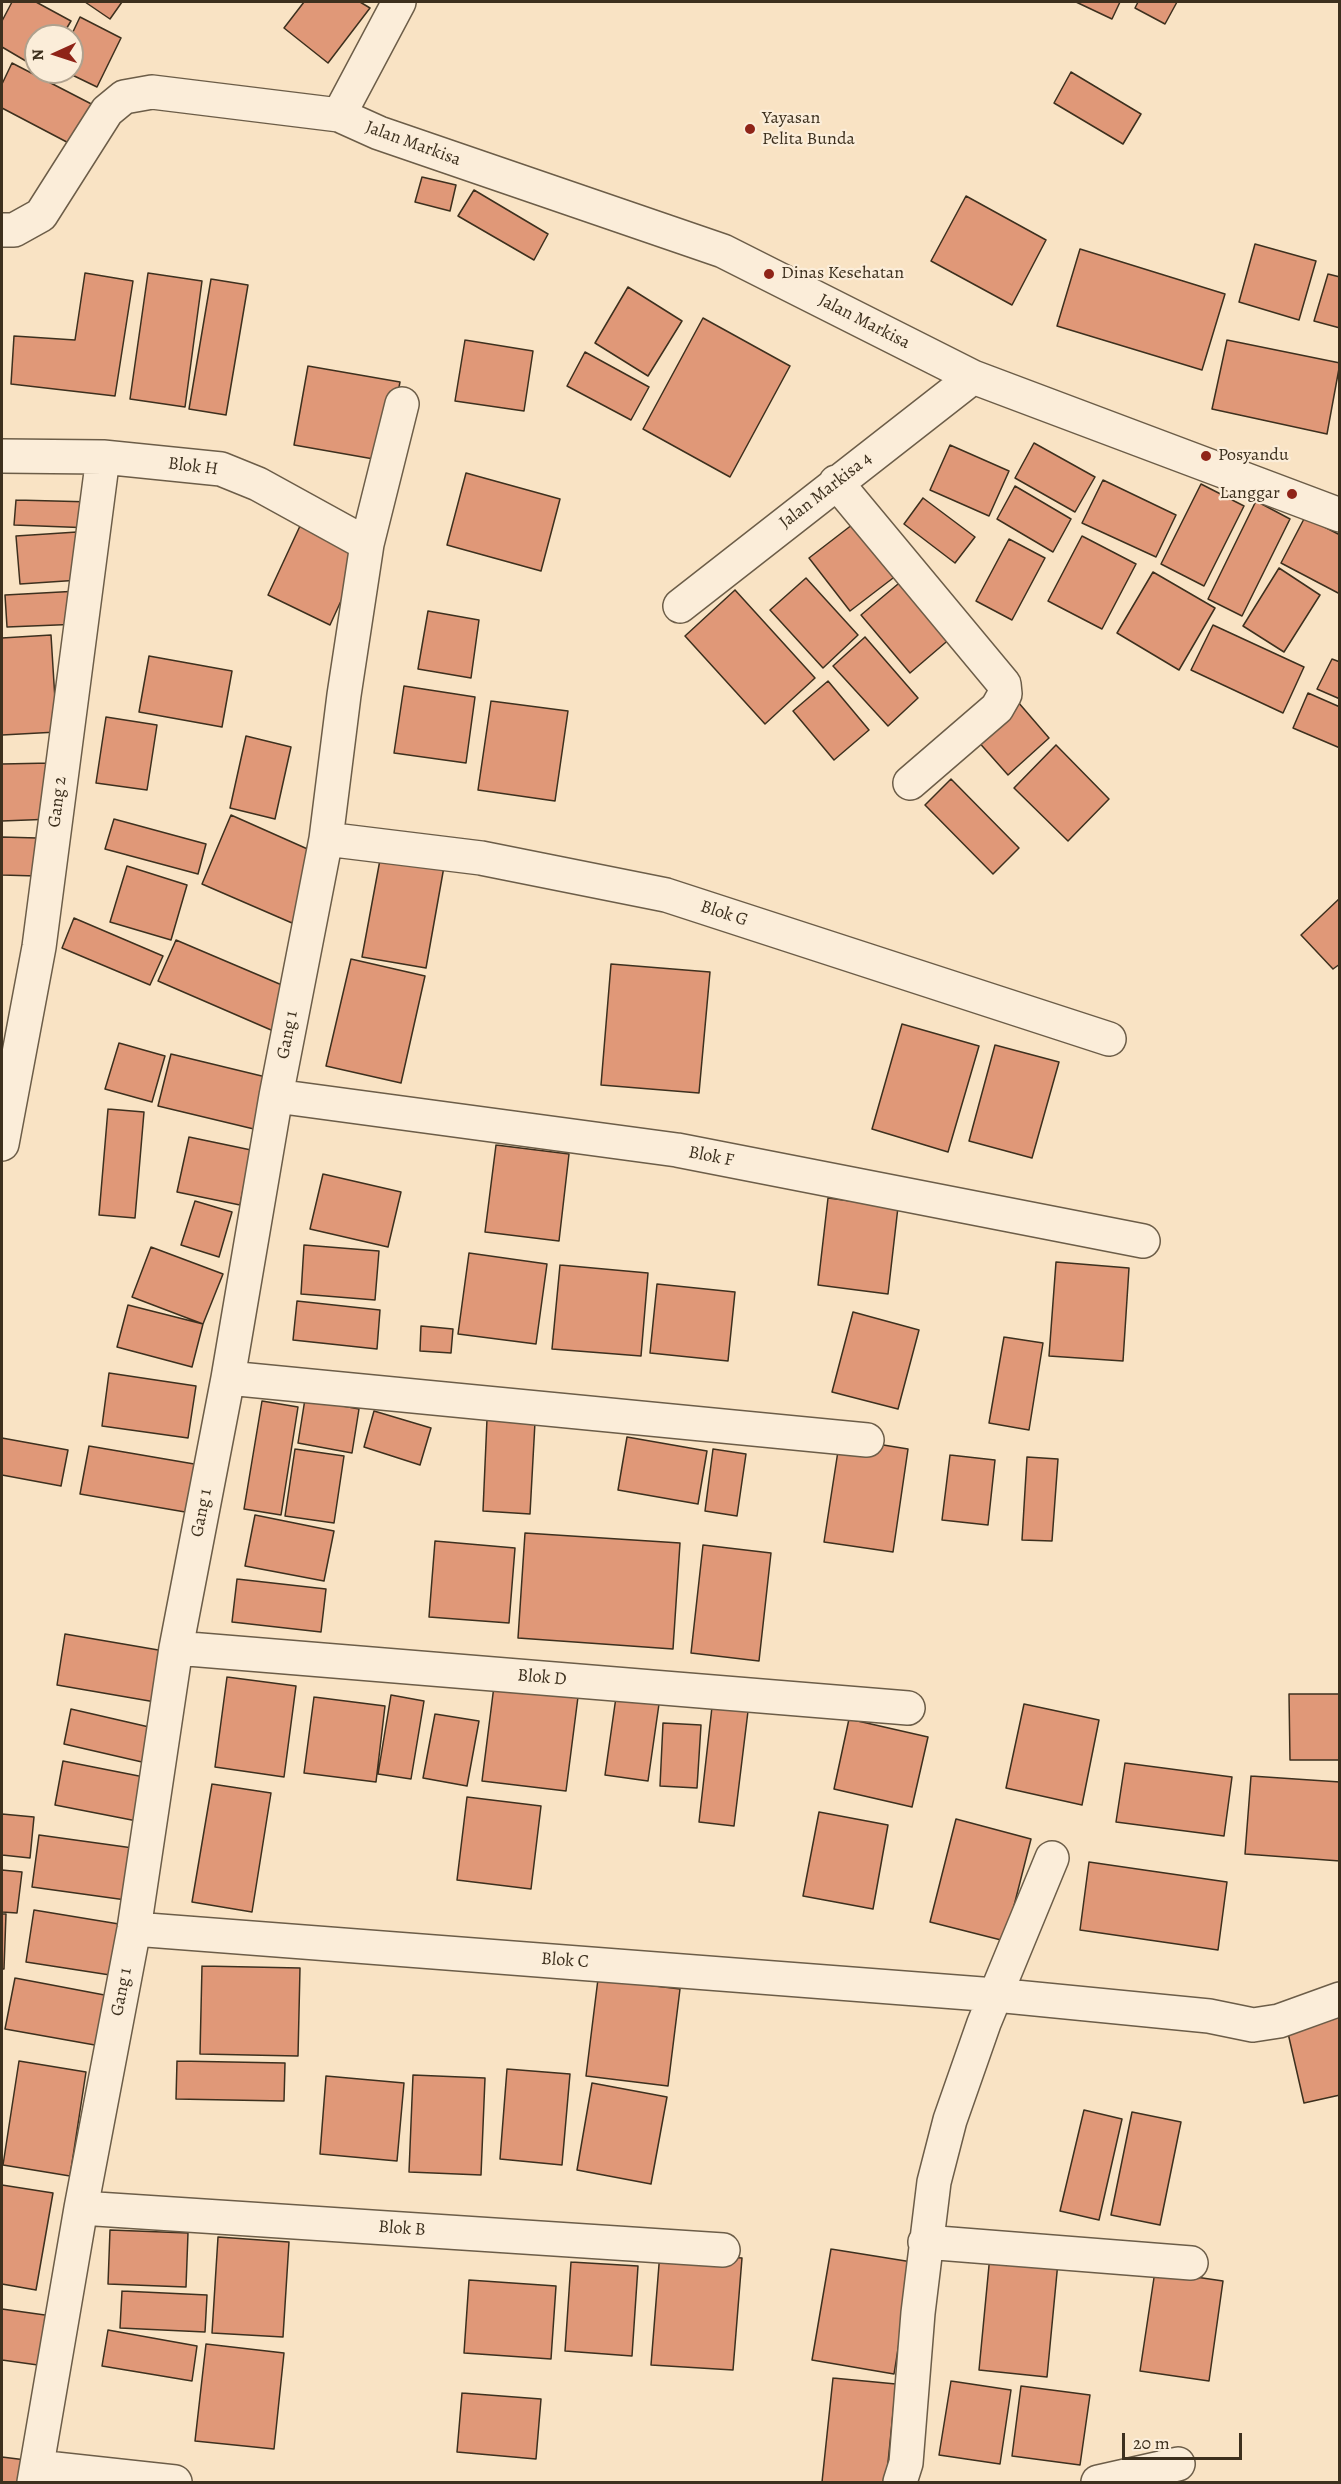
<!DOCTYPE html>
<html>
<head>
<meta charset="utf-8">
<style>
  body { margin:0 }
  #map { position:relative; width:1341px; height:2484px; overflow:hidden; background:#f9e3c4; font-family:Alegreya,serif }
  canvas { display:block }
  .frame { position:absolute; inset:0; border:3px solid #3d301e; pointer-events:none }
  .north { position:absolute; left:24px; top:24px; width:60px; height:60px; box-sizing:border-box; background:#fbedd9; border:2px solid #afa18e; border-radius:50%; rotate:267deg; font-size:16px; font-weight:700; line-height:24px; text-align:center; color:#3d301e }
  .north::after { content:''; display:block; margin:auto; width:21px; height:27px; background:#8f2418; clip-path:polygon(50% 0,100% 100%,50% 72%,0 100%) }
  .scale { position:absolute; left:1122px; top:2433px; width:120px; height:27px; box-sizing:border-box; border:3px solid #3d301e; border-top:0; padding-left:8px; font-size:18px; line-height:21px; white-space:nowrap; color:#3d301e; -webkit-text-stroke:4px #fbedd9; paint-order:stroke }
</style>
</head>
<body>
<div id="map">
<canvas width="1341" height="2484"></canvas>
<div class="frame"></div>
<div class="north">N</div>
<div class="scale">20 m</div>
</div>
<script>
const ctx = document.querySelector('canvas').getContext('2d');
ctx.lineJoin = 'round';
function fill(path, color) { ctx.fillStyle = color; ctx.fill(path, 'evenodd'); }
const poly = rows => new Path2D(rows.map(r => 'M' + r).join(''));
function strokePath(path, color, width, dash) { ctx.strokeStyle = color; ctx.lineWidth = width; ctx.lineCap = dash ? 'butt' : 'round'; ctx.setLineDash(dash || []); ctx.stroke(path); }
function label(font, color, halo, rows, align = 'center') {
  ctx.font = font + ' Alegreya,serif'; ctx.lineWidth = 4.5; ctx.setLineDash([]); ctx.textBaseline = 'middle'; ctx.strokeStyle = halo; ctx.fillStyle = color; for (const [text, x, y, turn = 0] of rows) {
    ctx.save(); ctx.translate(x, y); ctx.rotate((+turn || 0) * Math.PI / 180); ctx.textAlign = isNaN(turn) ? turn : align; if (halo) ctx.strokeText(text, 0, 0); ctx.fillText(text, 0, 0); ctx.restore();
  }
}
const building = poly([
  [12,2,36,2,71,21,62,36,36,36,36,67,2,47,2,21,12,2],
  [85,2,122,2,110,19,85,2],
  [304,2,360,2,370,8,328,63,284,28,304,2],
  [1076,2,1120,2,1112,19,1076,2],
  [1138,2,1177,2,1165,24,1135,8,1138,2],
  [80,17,121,38,97,87,66,72,72,72,71,36,80,17],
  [12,63,103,110,82,150,2,108,2,84,12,63],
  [1071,72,1141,114,1123,144,1054,103,1071,72],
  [422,177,456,185,450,211,415,202,422,177],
  [474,190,548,234,534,260,458,216,474,190],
  [966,196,1046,240,1012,305,931,261,966,196],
  [1255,244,1316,261,1299,320,1239,302,1255,244],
  [1080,249,1225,294,1202,370,1057,326,1080,249],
  [85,273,133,281,115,396,11,384,14,336,75,340,85,273],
  [148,273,202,281,185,407,130,399,148,273],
  [1328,274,1340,277,1340,328,1314,321,1328,274],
  [211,279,248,285,226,415,189,409,211,279],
  [628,287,682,321,648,376,595,343,628,287],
  [703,318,790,366,730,477,643,429,703,318],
  [465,340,533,351,524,411,455,401,465,340],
  [1227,340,1340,363,1327,434,1212,409,1227,340],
  [585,352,649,387,631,420,567,386,585,352],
  [308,366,400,382,385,461,294,445,308,366],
  [1034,443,1095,477,1075,512,1015,478,1034,443],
  [950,445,1009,471,989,516,930,490,950,445],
  [466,473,560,499,541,571,447,545,466,473],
  [1103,480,1176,515,1156,557,1082,523,1103,480],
  [1201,484,1244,506,1204,586,1161,564,1201,484],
  [1015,486,1071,519,1053,552,997,519,1015,486],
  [923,498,975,537,955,563,904,524,923,498],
  [16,500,93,502,92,528,14,525,16,500],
  [1256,501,1290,519,1242,616,1208,599,1256,501],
  [1305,517,1340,535,1340,594,1281,563,1305,517],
  [857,521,897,575,850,611,809,558,857,521],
  [300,526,362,555,330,625,268,595,300,526],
  [77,532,80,580,20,584,16,536,77,532],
  [1082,536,1136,564,1102,629,1048,601,1082,536],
  [1009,539,1045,558,1012,620,976,601,1009,539],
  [1279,568,1320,595,1284,652,1243,626,1279,568],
  [1153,572,1215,608,1179,670,1117,633,1153,572],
  [806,578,858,635,823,668,770,610,806,578],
  [904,579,952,637,910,673,861,615,904,579],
  [735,590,815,678,765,724,685,636,735,590],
  [79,591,81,624,7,627,5,595,79,591],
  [428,611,479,620,471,678,418,669,428,611],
  [1213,625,1304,667,1283,713,1191,670,1213,625],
  [51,635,57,732,2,735,2,638,51,635],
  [865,637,918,698,888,726,833,666,865,637],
  [149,656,232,671,222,727,139,712,149,656],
  [1332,659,1340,662,1340,699,1317,689,1332,659],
  [828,681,869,730,834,760,793,711,828,681],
  [404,686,475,697,466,763,394,753,404,686],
  [1308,693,1340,707,1340,748,1293,728,1308,693],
  [491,701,568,711,555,801,478,790,491,701],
  [1018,702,1049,738,1008,775,976,739,1018,702],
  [106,717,157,725,147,790,96,783,106,717],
  [246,736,291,747,275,819,230,808,246,736],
  [1056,745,1109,799,1068,841,1014,788,1056,745],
  [51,763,53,819,2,821,2,764,51,763],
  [951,779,1019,848,993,874,925,805,951,779],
  [231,815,321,855,292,923,202,884,231,815],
  [114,819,206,844,198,874,105,849,114,819],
  [2,837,37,838,36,876,2,875,2,837],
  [382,849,445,861,426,968,362,957,382,849],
  [127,866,187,885,171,940,110,922,127,866],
  [1340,898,1340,964,1333,969,1301,935,1340,898],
  [74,918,163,956,150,985,62,948,74,918],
  [176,940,296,991,278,1033,158,981,176,940],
  [351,959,425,976,401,1083,326,1066,351,959],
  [611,964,710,972,699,1093,601,1085,611,964],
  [902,1024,979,1046,948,1152,872,1129,902,1024],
  [119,1043,165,1056,152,1102,105,1089,119,1043],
  [995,1045,1059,1062,1032,1158,969,1141,995,1045],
  [171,1054,270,1078,258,1130,158,1106,171,1054],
  [108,1109,144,1112,135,1218,99,1215,108,1109],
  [189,1137,251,1150,240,1205,177,1192,189,1137],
  [496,1145,569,1154,559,1241,485,1232,496,1145],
  [323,1174,401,1192,388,1247,310,1229,323,1174],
  [828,1198,898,1207,888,1294,818,1285,828,1198],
  [195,1201,232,1212,219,1257,181,1245,195,1201],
  [304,1245,379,1251,375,1300,301,1294,304,1245],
  [151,1247,223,1274,203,1324,132,1297,151,1247],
  [469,1253,547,1264,536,1344,458,1334,469,1253],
  [1056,1262,1129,1268,1123,1361,1049,1356,1056,1262],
  [560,1265,648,1273,641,1356,552,1349,560,1265],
  [657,1284,735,1292,728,1361,650,1353,657,1284],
  [297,1301,380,1310,377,1349,293,1340,297,1301],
  [128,1305,203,1324,192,1367,117,1347,128,1305],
  [853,1312,919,1330,898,1409,832,1392,853,1312],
  [421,1326,453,1329,451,1353,420,1351,421,1326],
  [1004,1337,1043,1343,1029,1430,989,1423,1004,1337],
  [109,1373,196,1386,188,1438,102,1426,109,1373],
  [305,1399,359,1409,352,1453,298,1443,305,1399],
  [262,1401,298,1407,281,1515,244,1509,262,1401],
  [374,1411,431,1428,420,1465,364,1447,374,1411],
  [487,1419,535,1422,530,1514,483,1511,487,1419],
  [627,1437,707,1451,698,1504,618,1490,627,1437],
  [2,1438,68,1450,61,1486,2,1475,2,1438],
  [840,1438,908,1449,893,1552,824,1542,840,1438],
  [89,1446,200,1465,191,1513,80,1494,89,1446],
  [295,1449,344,1456,334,1523,285,1516,295,1449],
  [713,1449,746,1454,737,1516,705,1511,713,1449],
  [950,1455,995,1460,988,1525,942,1520,950,1455],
  [1027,1457,1058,1459,1052,1541,1022,1540,1027,1457],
  [255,1515,334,1531,324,1581,245,1566,255,1515],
  [525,1533,680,1543,673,1649,518,1638,525,1533],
  [435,1541,515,1548,509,1623,429,1617,435,1541],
  [703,1545,771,1553,759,1661,691,1653,703,1545],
  [237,1579,326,1589,321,1632,232,1622,237,1579],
  [65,1634,170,1652,161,1703,57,1685,65,1634],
  [227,1677,296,1686,284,1777,215,1767,227,1677],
  [495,1678,579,1689,566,1791,482,1781,495,1678],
  [617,1690,660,1697,648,1781,605,1775,617,1690],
  [1289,1694,1340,1694,1340,1760,1290,1760,1289,1694],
  [391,1695,424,1701,411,1779,378,1774,391,1695],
  [314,1697,385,1706,376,1782,304,1773,314,1697],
  [713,1698,749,1703,734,1826,699,1822,713,1698],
  [1024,1704,1099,1720,1082,1805,1006,1788,1024,1704],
  [71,1709,149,1727,142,1762,64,1744,71,1709],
  [435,1714,479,1721,467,1786,423,1778,435,1714],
  [849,1719,928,1737,912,1807,834,1789,849,1719],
  [663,1723,701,1725,697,1788,660,1786,663,1723],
  [63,1761,149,1778,142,1822,55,1805,63,1761],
  [1125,1763,1232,1777,1224,1836,1116,1822,1125,1763],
  [1251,1776,1340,1782,1340,1861,1245,1854,1251,1776],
  [212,1784,271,1793,252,1912,192,1902,212,1784],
  [467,1797,541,1806,531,1889,457,1880,467,1797],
  [819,1812,888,1825,873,1909,803,1896,819,1812],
  [2,1814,34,1817,30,1858,2,1855,2,1814],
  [956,1819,1031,1839,1005,1941,930,1922,956,1819],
  [39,1835,133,1848,126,1900,32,1887,39,1835],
  [1089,1862,1227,1882,1218,1950,1080,1930,1089,1862],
  [2,1870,22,1872,17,1913,2,1912,2,1870],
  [34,1910,131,1926,123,1977,26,1962,34,1910],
  [2,1914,6,1914,4,1969,2,1969,2,1914],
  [202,1966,300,1968,298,2056,200,2054,202,1966],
  [15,1978,115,1997,106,2047,5,2029,15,1978],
  [598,1979,680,1989,668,2086,586,2076,598,1979],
  [1340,2008,1340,2095,1304,2103,1285,2020,1340,2008],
  [19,2061,86,2072,70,2176,3,2165,19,2061],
  [177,2061,285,2063,284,2101,176,2099,177,2061],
  [507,2069,570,2074,562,2165,500,2159,507,2069],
  [413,2075,485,2078,481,2175,409,2172,413,2075],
  [326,2076,404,2083,397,2161,320,2154,326,2076],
  [592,2083,667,2097,651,2184,577,2170,592,2083],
  [1084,2110,1122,2119,1099,2220,1060,2211,1084,2110],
  [1132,2112,1181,2122,1160,2225,1111,2215,1132,2112],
  [2,2185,53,2193,36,2290,2,2284,2,2185],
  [110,2230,188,2233,186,2287,108,2284,110,2230],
  [218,2237,289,2242,283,2337,212,2333,218,2237],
  [831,2249,912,2262,894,2374,812,2360,831,2249],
  [660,2252,742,2258,733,2370,651,2365,660,2252],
  [990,2255,1058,2262,1047,2377,979,2370,990,2255],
  [571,2262,638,2266,632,2356,565,2351,571,2262],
  [1155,2271,1223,2281,1209,2381,1140,2371,1155,2271],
  [469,2280,556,2286,551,2359,464,2353,469,2280],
  [122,2291,207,2295,205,2332,120,2328,122,2291],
  [2,2309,52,2316,45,2366,2,2360,2,2309],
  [108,2330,197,2346,192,2381,102,2366,108,2330],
  [206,2344,284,2353,274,2449,195,2441,206,2344],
  [833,2378,896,2384,886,2482,822,2482,833,2378],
  [951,2381,1011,2390,1000,2464,939,2455,951,2381],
  [1021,2386,1090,2395,1080,2465,1012,2456,1021,2386],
  [462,2393,541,2399,536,2459,457,2452,462,2393],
  [2,2457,26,2460,23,2482,2,2482,2,2457]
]);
fill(building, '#e09878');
strokePath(building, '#3d301e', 1.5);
const minor = poly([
  [399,2,339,115,379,133,723,251,973,377,1340,515],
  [2,230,14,230,41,215,107,111,124,97,152,92,339,115],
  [2,456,103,457,221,469,258,484,367,544],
  [836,482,1004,684,1005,694,997,708,910,783],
  [680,606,973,377],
  [326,839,481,858,666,895,1109,1039],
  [276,1096,677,1150,1143,1241],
  [2,1144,39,947,103,457],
  [228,1378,867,1440],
  [176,1648,908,1708],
  [134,1929,995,1995,1209,2016,1253,2025,1279,2021,1340,1999],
  [81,2208,723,2250],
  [925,2242,1191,2263],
  [37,2467,175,2482],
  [34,2482,81,2208,134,1929,176,1648,228,1378,276,1096,326,839,344,695,367,544,402,404],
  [900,2482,906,2463,918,2313,934,2182,950,2120,984,2023,1052,1858],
  [1098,2482,1178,2464]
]);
strokePath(minor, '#6c5d48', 36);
strokePath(minor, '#fbedd9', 33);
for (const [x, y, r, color] of [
  [750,129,6,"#8f2418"],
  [769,274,6,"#8f2418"],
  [1206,456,6,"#8f2418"],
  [1292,494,6,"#8f2418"]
]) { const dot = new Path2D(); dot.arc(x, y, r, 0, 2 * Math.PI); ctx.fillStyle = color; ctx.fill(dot); strokePath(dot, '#fbedd9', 2); }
label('18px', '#3d301e', '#fbedd9', [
  ["Yayasan",762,119],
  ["Pelita Bunda",762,140],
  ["Dinas Kesehatan",781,274],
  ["Posyandu",1218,456],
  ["Langgar",1280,494,"right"]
], 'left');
label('18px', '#3d301e', '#fbedd9', [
  ["Jalan Markisa",413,144,20],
  ["Jalan Markisa",864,322,27],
  ["Blok H",193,467,7],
  ["Jalan Markisa 4",826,491,-38],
  ["Gang 2",58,802,-83],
  ["Blok G",724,914,18],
  ["Gang 1",288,1035,-79],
  ["Blok F",711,1157,11],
  ["Gang 1",202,1513,-79],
  ["Blok D",542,1678,5],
  ["Blok C",565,1961,4],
  ["Gang 1",122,1992,-79],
  ["Blok B",402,2229,4]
]);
</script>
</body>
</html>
